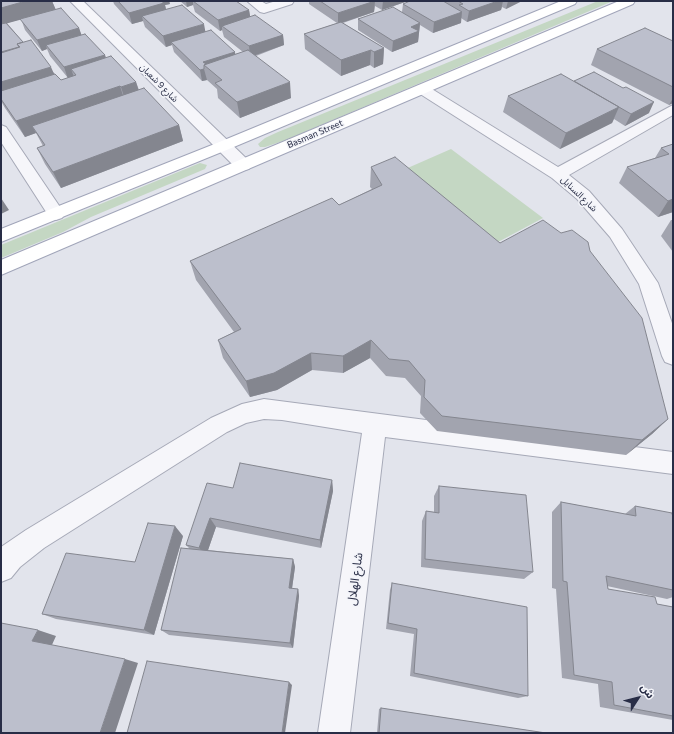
<!DOCTYPE html>
<html>
<head>
<meta charset="utf-8">
<style>
  body { margin:0 }
  #map { position:relative; width:674px; height:734px; overflow:hidden; background:#e2e4ec; font-family:Commissioner,"Noto Sans Arabic",sans-serif }
  canvas { display:block }
  .frame { position:absolute; inset:0; border:2px solid #282d46; pointer-events:none }
  .north { position:absolute; left:618px; top:678px; width:40px; height:40px; -webkit-text-stroke:3px #f3f4f9; paint-order:stroke; rotate:54deg; font-size:11px; font-weight:700; line-height:16px; text-align:center; color:#282d46 }
  .north::after { content:''; display:block; margin:auto; width:14px; height:18px; background:#282d46; clip-path:polygon(50% 0,100% 100%,50% 72%,0 100%) }
</style>
</head>
<body>
<div id="map">
<canvas width="674" height="734"></canvas>
<div class="frame"></div>
<div class="north">ش</div>
</div>
<script>
const ctx = document.querySelector('canvas').getContext('2d');
ctx.lineJoin = 'round';
function fill(path, color) { ctx.fillStyle = color; ctx.fill(path, 'evenodd'); }
const poly = rows => new Path2D(rows.map(r => 'M' + r).join(''));
function strokePath(path, color, width, dash) { ctx.strokeStyle = color; ctx.lineWidth = width; ctx.lineCap = dash ? 'butt' : 'round'; ctx.setLineDash(dash || []); ctx.stroke(path); }
function label(font, color, halo, rows, align = 'center') {
  ctx.font = font + ' Commissioner,"Noto Sans Arabic",sans-serif'; ctx.lineWidth = 3; ctx.setLineDash([]); ctx.textBaseline = 'middle'; ctx.strokeStyle = halo; ctx.fillStyle = color; for (const [text, x, y, turn = 0] of rows) {
    ctx.save(); ctx.translate(x, y); ctx.rotate((+turn || 0) * Math.PI / 180); ctx.textAlign = isNaN(turn) ? turn : align; if (halo) ctx.strokeText(text, 0, 0); ctx.fillText(text, 0, 0); ctx.restore();
  }
}
fill(poly([
  [598,1,613,1,286,140,265,147,260,147,258,144,265,138,278,132],
  [451,149,543,218,483,250,394,174],
  [200,163,207,165,205,169,91,217,63,232,1,258,1,245]
]), '#c4d7c3');
const minor = poly([
  [247,1,261,1,266,4,276,1,294,1,292,4,264,13,260,12,247,1],
  [422,85,427,86,558,167,673,105,673,115,569,175,589,191,622,229,658,283,673,326,673,365,665,362,662,356,639,284,610,237,577,199,552,178,417,92,415,89,417,86,422,85],
  [1,125,6,127,62,210,65,214,62,218,56,220,50,218,1,142,1,125],
  [264,399,673,452,673,474,385,437,350,733,318,733,362,433,282,420,264,419,246,423,227,432,44,548,20,567,11,578,1,582,1,547,26,530,211,418,242,404,264,399]
]);
const tertiary = poly([
  [70,1,83,1,249,161,251,165,249,169,243,170,237,169,70,1]
]);
const primary = poly([
  [561,1,577,1,575,4,229,149,1,242,1,229,217,143,561,1],
  [619,1,635,1,633,4,1,275,1,260,619,1]
]);
strokePath(minor, '#a6a9b7', 2);
strokePath(tertiary, '#a6a9b7', 2);
strokePath(primary, '#a1a5b9', 2);
fill(minor, '#f6f6fa');
fill(tertiary, '#f6f6fa');
fill(primary, '#fff');
fill(poly([
  [1,1,52,1,55,9,79,28,81,35,105,55,106,58,136,82,139,90,179,125,183,141,61,188,45,164,37,148,43,146,36,133,25,137,5,108,1,101],
  [21,19,25,30,42,51,47,49,50,56,68,78,61,80,23,42,7,23],
  [113,1,169,1,170,4,165,5,166,9,206,32,235,52,235,54,243,52,224,37,222,30,220,31,195,12,193,5,187,7,180,1,236,1,249,10,250,17,283,35,284,45,256,56,291,98,240,118,218,98,217,89,207,80,202,81,174,52,172,45,166,47,145,27,143,21,132,24,114,4],
  [309,1,408,1,382,10,375,6,374,12,343,23,384,48,383,64,374,68,370,65,341,76,305,49,304,34,337,23,309,4],
  [410,1,522,1,506,9,502,7,501,10,467,22,461,18,461,23,433,33,420,25,418,42,392,52,358,30,358,19,402,12,403,4],
  [673,41,673,103,669,105,591,65,597,49],
  [574,81,649,113,625,126,614,119,612,123,560,149,503,112,508,96],
  [673,144,673,212,658,217,619,183,627,167,655,158,661,148],
  [371,167,500,243,561,233,590,251,668,419,652,434,626,455,437,431,420,413,421,396,405,378,386,376,370,358,343,373,312,370,277,390,250,397,223,358,218,340,234,332,196,280,190,261,339,205,372,189,370,187],
  [671,220,673,220,673,252,661,236],
  [332,480,333,491,321,548,216,527,208,550,293,559,295,567,292,589,298,589,299,596,293,648,169,635,161,630,189,548,186,545,233,488],
  [439,486,533,572,524,579,421,567,422,521,426,511,434,512,434,496],
  [561,502,625,514,635,506,673,518,673,597,667,599,607,586,608,589,657,604,673,607,673,720,600,707,598,684,562,678,556,589,552,588,552,512],
  [183,536,154,635,56,619,42,614],
  [392,583,528,696,518,698,410,676,414,634,386,629,390,590],
  [381,708,546,733,377,733,379,709]
]), '#a2a4af');
fill(poly([
  [26,1,52,1,56,10,1,25,1,8],
  [157,1,169,1,170,4,165,5,167,14,142,16,143,21,132,24,129,13],
  [186,1,208,1,193,1,193,5,187,7],
  [375,1,374,12,338,24,338,13],
  [383,1,408,1,382,10],
  [498,1,503,1,501,10,467,22,469,11],
  [508,1,522,1,506,9],
  [249,10,251,21,222,26,222,30,220,31,218,20],
  [462,12,461,23,433,33,434,22],
  [420,23,418,42,392,52,393,41,411,27],
  [204,24,206,35,171,42,172,45,166,47,163,36],
  [79,28,83,39,46,45,47,49,42,51,37,40],
  [283,35,284,45,250,57,249,46],
  [384,48,383,64,374,68,374,52],
  [371,50,370,65,341,76,341,60],
  [235,52,236,63,211,71,203,62],
  [105,55,108,66,71,69,74,77,68,79,64,67],
  [51,67,58,83,1,99,1,82],
  [204,69,207,80,202,81,200,70],
  [136,82,141,98,126,103,121,87],
  [290,82,291,98,240,118,237,102],
  [120,86,125,102,32,126,36,133,25,137,16,121],
  [673,98,673,103,669,105],
  [654,102,649,113,625,126,631,114],
  [619,107,612,123,560,149,566,133],
  [179,125,183,141,61,188,53,172],
  [1,198,9,210,1,214],
  [673,199,673,212,658,217,668,201],
  [371,340,370,358,343,373,343,356],
  [311,353,312,370,277,390,250,397,246,381],
  [668,419,652,434,626,455,642,440],
  [332,480,333,491,321,548,320,540],
  [210,518,216,527,206,556,199,548],
  [175,526,183,536,154,635,144,630],
  [293,559,295,567,291,595,289,588],
  [298,589,299,596,293,648,290,643],
  [38,630,56,636,51,647,32,641],
  [125,659,138,663,115,733,100,733],
  [289,682,292,685,285,733,282,733]
]), '#84868f');
const building = poly([
  [1,1,26,1,1,8,1,1],
  [118,1,161,1,164,3,129,13,118,1],
  [193,1,236,1,249,10,218,20,193,1],
  [320,1,375,1,338,13,320,1],
  [410,1,443,1,462,12,434,22,403,4,410,1],
  [458,1,498,1,469,11,459,5,463,4,458,1],
  [182,5,204,24,163,36,142,16,182,5],
  [393,7,420,23,411,27,419,31,393,41,358,19,393,7],
  [61,8,79,28,37,40,20,19,61,8],
  [255,15,283,35,249,46,222,26,255,15],
  [341,22,384,48,374,52,371,50,341,60,304,34,341,22],
  [6,23,23,42,17,44,19,47,1,52,1,24,6,23],
  [645,28,673,41,673,87,597,49,645,28],
  [211,30,235,52,203,62,206,64,204,65,204,69,200,70,171,42,211,30],
  [85,34,105,55,64,67,46,45,85,34],
  [31,40,51,67,1,82,1,53,20,47,17,44,31,40],
  [248,50,290,82,237,102,215,83,222,80,204,65,248,50],
  [111,56,136,82,121,87,120,86,16,121,1,99,1,91,55,74,61,80,76,75,71,69,111,56],
  [594,72,623,88,626,87,654,102,631,114,574,81,594,72],
  [561,74,619,107,566,133,508,96,561,74],
  [144,88,179,125,53,172,37,148,45,145,32,126,144,88],
  [673,144,673,199,668,201,627,167,669,154,661,148,673,144],
  [395,157,500,243,543,220,561,233,572,230,588,242,590,251,642,318,668,419,642,440,442,416,424,397,425,380,409,361,389,359,371,340,343,356,311,353,274,373,246,381,218,340,241,329,190,261,332,198,339,205,382,185,371,167,395,157],
  [240,463,332,480,320,540,210,518,199,548,186,545,207,483,233,488,240,463],
  [439,486,526,495,533,572,425,559,426,511,439,513,439,486],
  [561,502,636,516,635,506,672,513,673,518,673,590,606,576,608,589,655,597,657,604,673,607,673,716,614,705,612,682,574,675,567,582,563,581,561,502],
  [148,523,175,526,144,630,42,614,66,553,135,562,148,523],
  [181,548,293,559,289,588,298,589,290,643,161,630,181,548],
  [392,583,527,607,528,696,414,673,417,629,388,623,392,583],
  [1,623,38,630,32,641,125,659,100,733,1,733,1,623],
  [147,661,289,682,282,733,127,733,147,661],
  [381,708,546,733,379,733,381,708]
]);
fill(building, '#bcbfcc');
strokePath(building, '#84868f', 1);
label('9px', '#282d46', '#f3f4f9', [
  ["شارع 9 شعبان",159,83,45],
  ["Basman Street",315,134,-23],
  ["شارع السنايل",579,194,44]
]);
label('12px', '#282d46', '#f3f4f9', [
  ["شارع الهلال",355,579,-82]
]);
</script>
</body>
</html>
